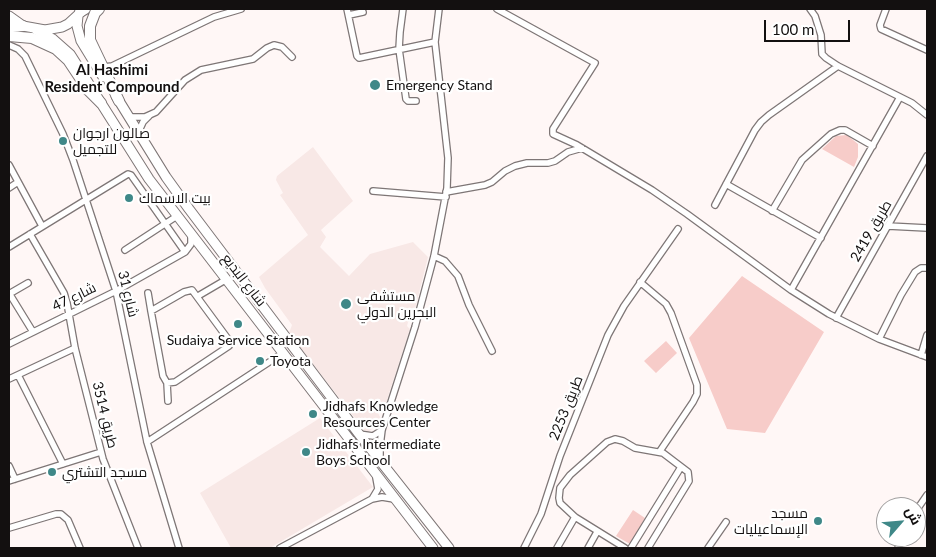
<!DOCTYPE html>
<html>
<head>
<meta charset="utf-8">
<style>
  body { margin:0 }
  #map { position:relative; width:936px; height:557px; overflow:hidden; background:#fff7f6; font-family:Lato,Cairo,sans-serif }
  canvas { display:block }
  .frame { position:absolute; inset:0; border:10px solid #131010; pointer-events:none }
  .north { position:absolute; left:876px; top:497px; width:50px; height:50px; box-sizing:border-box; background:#fff; border:1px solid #a19f9f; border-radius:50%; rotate:63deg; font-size:14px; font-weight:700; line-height:20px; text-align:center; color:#131010 }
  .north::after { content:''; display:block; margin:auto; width:18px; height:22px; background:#3f8888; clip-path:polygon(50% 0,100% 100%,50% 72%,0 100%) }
  .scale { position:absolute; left:764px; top:20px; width:86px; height:22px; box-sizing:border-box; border:2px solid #131010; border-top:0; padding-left:6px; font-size:15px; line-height:18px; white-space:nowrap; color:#131010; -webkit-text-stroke:4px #fff; paint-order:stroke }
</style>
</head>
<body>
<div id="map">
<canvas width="936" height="557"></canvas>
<div class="frame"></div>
<div class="north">ش</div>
<div class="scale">100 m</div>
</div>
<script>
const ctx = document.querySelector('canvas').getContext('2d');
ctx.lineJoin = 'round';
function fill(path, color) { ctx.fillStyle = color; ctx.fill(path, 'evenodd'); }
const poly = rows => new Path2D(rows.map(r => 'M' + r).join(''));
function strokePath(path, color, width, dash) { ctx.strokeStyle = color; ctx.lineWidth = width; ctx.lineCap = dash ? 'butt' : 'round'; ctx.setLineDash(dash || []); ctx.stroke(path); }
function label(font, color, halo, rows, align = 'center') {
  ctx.font = font + ' Lato,Cairo,sans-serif'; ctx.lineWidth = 4.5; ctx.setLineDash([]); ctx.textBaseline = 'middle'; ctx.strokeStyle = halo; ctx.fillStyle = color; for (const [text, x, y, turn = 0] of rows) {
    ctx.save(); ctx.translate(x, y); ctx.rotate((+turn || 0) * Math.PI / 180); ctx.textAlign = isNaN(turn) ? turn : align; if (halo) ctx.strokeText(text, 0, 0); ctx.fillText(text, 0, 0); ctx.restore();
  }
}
fill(poly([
  [313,147,353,201,321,230,326,237,320,247,349,276,370,254,413,242,428,257,412,321,408,322,407,326,410,329,385,406,379,409,378,413,380,417,376,426,368,432,364,430,289,333,292,325,265,288,259,277,308,235,280,195,283,193,276,180,277,176],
  [320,418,373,487,270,548,231,548,200,493]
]), '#f8e8e6');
fill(poly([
  [847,135,858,144,858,157,854,167,822,149,836,136],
  [742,276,824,332,765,433,727,429,689,338],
  [666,341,677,353,656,373,644,361],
  [633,510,645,518,630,544,616,536]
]), '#f7ccc9');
const street = poly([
  [347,9,357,56,359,58,435,42],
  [403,9,400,32,399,49,406,99,408,101,416,101],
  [497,9,595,63,553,129,553,134,577,145,652,190,687,214,791,290,829,314,879,339,927,357],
  [810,9,815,16,821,35,822,54,826,58,838,66,912,103,927,115],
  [886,9,880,25,881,29,927,50],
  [349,15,363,12],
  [9,45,18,49,25,56,63,134,73,160,116,291,147,442,179,548],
  [104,67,112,66,214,17,241,9],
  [129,117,145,117,156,112,185,80,201,70,253,59,267,48,274,45,282,47,292,57],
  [138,133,143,122,149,116],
  [9,165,42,226],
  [726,184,821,238],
  [9,188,18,182],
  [373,191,446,197],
  [446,192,485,185,492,182,505,171,515,166,527,163,548,163,555,161,568,152,582,148],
  [715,205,755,130,761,122,769,115,838,66],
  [772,211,802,160,831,134,840,130,845,130,873,146],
  [888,226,927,228],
  [30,234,64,293,67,303,75,348,103,459,138,548],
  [9,247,128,174,131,175,185,252],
  [125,250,177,216],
  [434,256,445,261,458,276,469,305,492,351],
  [640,282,666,304,671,313,697,385,697,394,693,402,660,451],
  [791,290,900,97],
  [9,293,33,332],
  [148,293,151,311,163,376,167,383,175,382,229,346,228,339,192,290,184,292,151,311],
  [9,294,28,283],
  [198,296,227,279],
  [836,318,927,156],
  [879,339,901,295,915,272,921,268,927,268],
  [9,344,116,291,185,252,191,244,191,235],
  [921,355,927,335],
  [18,375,63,464],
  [9,379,75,348],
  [167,383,168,401],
  [359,434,373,436,382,430],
  [147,442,283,353],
  [380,460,380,446,382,430,415,327,434,256,447,188,448,158,435,42,439,9],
  [9,466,15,479],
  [9,481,101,452],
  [372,499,382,497,394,499],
  [916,511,927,495],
  [9,528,56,514,61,514,68,520,80,548],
  [280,548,372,499,378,489,376,478],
  [524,548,541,514,560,456,608,335,624,306,678,229],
  [557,548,575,517],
  [588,548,597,532],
  [625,548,575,517,560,503,559,498,560,488,570,475,607,442,615,439,623,441,635,448,663,453,688,472,689,481,648,548],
  [631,548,681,467],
  [708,548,726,522],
  [898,548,902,537]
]);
const primary = poly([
  [9,16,23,26,45,30,62,27,68,24,80,13],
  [78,16,77,26,81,41,103,77],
  [36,30,53,39,70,54,149,179,433,548],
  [116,96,166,177,189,209,359,434,449,548]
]);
const highway = poly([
  [99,9,95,13,90,26,90,40,119,101],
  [80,12,85,9],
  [9,27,23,26],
  [9,36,32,38,56,49,68,60,88,90,101,103]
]);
strokePath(street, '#7e7676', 8);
strokePath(primary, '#7e7676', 11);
strokePath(highway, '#7e7676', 12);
strokePath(street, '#fff', 5.5);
strokePath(primary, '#fff', 9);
strokePath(highway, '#fff', 10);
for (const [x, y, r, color] of [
  [375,85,6,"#3f8888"],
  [63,141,5,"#3f8888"],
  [129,198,5,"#3f8888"],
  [346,304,6,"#3f8888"],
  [238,324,5,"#3f8888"],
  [260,361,5,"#3f8888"],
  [313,414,5,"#3f8888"],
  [306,452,5,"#3f8888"],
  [52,472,5,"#3f8888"],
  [818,521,5,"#3f8888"]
]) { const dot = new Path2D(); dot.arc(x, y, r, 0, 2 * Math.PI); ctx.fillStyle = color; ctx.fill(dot); strokePath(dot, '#fff', 2); }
label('14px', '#131010', '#fff', [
  ["Emergency Stand",386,85],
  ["صالون ارجوان",73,133],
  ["للتجميل",73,149],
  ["بيت الاسماك",139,198],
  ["مستشفى",357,296],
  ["البحرين الدولي",357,312],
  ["Sudaiya Service Station",238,340,"center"],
  ["Toyota",270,361],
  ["Jidhafs Knowledge",323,406],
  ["Resources Center",323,422],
  ["Jidhafs Intermediate",316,444],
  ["Boys School",316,460],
  ["مسجد التشتري",62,472],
  ["مسجد",808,513,"right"],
  ["الإسماعيليات",808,529,"right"]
], 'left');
label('14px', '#131010', '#fff', [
  ["طريق 2419",871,231,-60],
  ["شارع البديع",244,280,52],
  ["شارع 31",128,294,76],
  ["شارع 47",74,297,-26],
  ["طريق 2253",566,408,-68],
  ["طريق 3514",105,415,76]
]);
label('bold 15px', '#131010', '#fff', [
  ["Al Hashimi",112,70],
  ["Resident Compound",112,87]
]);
</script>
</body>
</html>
